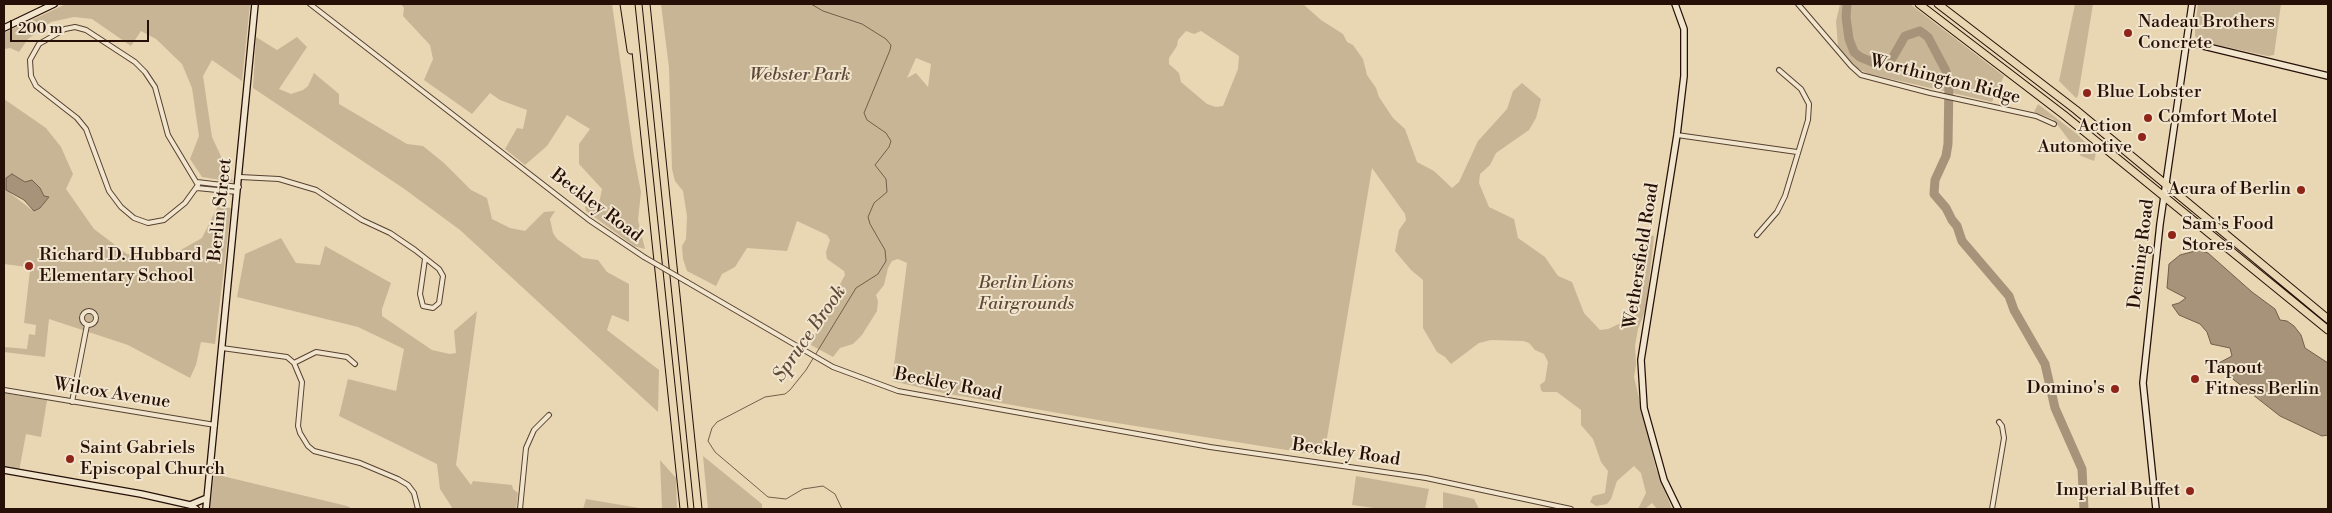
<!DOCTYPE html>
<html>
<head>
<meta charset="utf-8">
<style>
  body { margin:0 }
  #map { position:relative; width:2332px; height:513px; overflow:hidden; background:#e9d7b3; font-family:"Libre Bodoni",serif }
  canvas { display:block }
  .frame { position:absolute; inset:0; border:5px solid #260f07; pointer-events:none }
  .scale { position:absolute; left:10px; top:20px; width:139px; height:22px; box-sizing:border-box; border:2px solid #260f07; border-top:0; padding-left:6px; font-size:15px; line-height:18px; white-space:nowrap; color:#260f07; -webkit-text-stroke:4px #f1e5ce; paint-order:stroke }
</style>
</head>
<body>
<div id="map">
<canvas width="2332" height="513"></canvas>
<div class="frame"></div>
<div class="scale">200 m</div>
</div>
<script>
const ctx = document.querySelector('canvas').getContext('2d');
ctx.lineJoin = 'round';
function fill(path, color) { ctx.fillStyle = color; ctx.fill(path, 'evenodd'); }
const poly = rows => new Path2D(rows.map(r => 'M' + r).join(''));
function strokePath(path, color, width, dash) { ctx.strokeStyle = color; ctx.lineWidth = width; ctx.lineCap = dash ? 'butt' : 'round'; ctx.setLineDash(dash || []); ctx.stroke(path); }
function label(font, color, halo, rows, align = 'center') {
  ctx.font = font + ' "Libre Bodoni",serif'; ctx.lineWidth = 4; ctx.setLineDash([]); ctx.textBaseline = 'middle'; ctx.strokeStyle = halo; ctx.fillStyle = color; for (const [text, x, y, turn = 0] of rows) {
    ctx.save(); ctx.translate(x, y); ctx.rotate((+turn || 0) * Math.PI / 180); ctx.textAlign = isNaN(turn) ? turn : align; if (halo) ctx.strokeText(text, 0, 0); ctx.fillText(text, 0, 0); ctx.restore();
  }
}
fill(poly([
  [66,4,250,4,242,81,212,60,203,76,212,137,233,182,202,177,190,159,199,136,192,88,182,64,156,39,141,31,131,46,92,19,74,17,51,22,28,39,19,52,10,48,4,49,4,33],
  [401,4,612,4,634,156,641,192,638,220,645,249,634,246,586,211,585,206,598,208,602,189,579,164,579,144,590,129,567,115,547,146,525,165,505,149,517,128,523,129,527,110,500,100,490,93,472,114,424,80,433,59,430,45,403,16,404,8],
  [661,4,1303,4,1321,20,1343,34,1347,42,1353,45,1363,59,1367,75,1376,88,1379,97,1393,118,1405,129,1417,162,1434,171,1452,188,1459,182,1478,141,1507,109,1513,91,1522,83,1541,99,1536,118,1529,130,1496,153,1490,165,1480,174,1479,183,1489,207,1514,219,1518,238,1545,257,1558,276,1572,282,1584,313,1600,330,1608,329,1621,323,1633,313,1642,289,1636,272,1643,254,1641,241,1651,235,1654,236,1646,309,1638,329,1635,346,1636,365,1634,377,1656,469,1672,509,1657,509,1652,503,1645,509,1638,509,1646,493,1641,473,1634,466,1617,481,1611,499,1607,504,1596,506,1590,502,1593,496,1605,493,1608,471,1601,462,1593,439,1581,425,1581,410,1557,392,1543,392,1541,390,1540,385,1545,381,1548,362,1544,354,1535,350,1529,343,1523,341,1491,340,1479,343,1451,364,1445,357,1437,352,1423,328,1423,280,1411,270,1395,251,1399,230,1406,220,1405,214,1372,168,1324,456,1104,421,943,393,892,381,907,263,898,259,892,261,888,268,884,285,876,295,878,301,877,311,862,335,853,344,840,348,833,357,811,345,823,315,845,275,844,271,827,259,826,252,830,240,827,235,797,221,787,251,747,248,735,267,722,274,716,286,687,271,683,259,682,246,686,239,687,216,683,191,675,181,672,169,669,68],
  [1186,31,1194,34,1201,31,1239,56,1238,69,1223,106,1216,107,1207,104,1181,82,1179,73,1169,64,1169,58,1177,46,1178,40],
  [916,58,931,64,928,87,916,73,907,78],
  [1840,4,1910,4,2004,76,1992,102,1869,74,1856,68,1838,46,1836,21],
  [2075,4,2093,4,2078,96,2076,98,2059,81],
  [2198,4,2281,4,2274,55,2268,56,2199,41,2195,36,2195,28],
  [256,37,277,50,297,37,307,47,279,89,291,94,303,90,308,86,314,73,339,94,339,104,407,144,423,146,444,163,471,190,487,198,492,219,510,228,525,231,544,212,555,211,550,219,553,233,557,239,583,258,598,260,607,272,629,284,629,322,612,315,607,330,659,370,658,412,460,230,403,188,253,88],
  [4,99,46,128,61,147,73,174,66,189,94,229,127,254,170,256,202,238,218,206,231,208,215,344,201,342,196,365,190,378,128,345,49,319,45,357,4,352,4,347,27,349,29,334,35,335,36,325,24,323,30,270,34,271,34,268,4,264],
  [12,174,25,182,40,188,44,196,49,197,40,208,32,210,6,190,6,178],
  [2038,104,2077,134,2096,153,2094,161,2081,156,2053,119,2034,112],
  [281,238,296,263,320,265,325,246,391,283,382,309,382,316,432,350,450,354,456,353,454,331,477,311,456,465,471,485,473,481,512,485,513,489,518,493,516,509,453,509,440,489,437,464,339,416,348,379,396,391,404,349,358,327,237,297,245,254],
  [4,393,47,400,41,437,26,434,19,471,4,469],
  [703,456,762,504,762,509,708,509],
  [660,460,676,478,677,509,662,509],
  [214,474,347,506,353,509,210,509],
  [1356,476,1429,489,1425,509,1381,509,1352,505],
  [1443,492,1474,499,1479,509,1443,509],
  [586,499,645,509,583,509]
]), '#c8b596');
const water = poly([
  [12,174,25,182,32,180,40,188,44,196,49,197,40,208,34,211,24,200,6,190,6,178,12,174],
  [2199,250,2208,253,2252,292,2275,309,2280,320,2287,321,2294,326,2301,335,2305,348,2328,363,2328,435,2322,436,2280,416,2229,376,2217,364,2232,356,2230,348,2211,344,2207,332,2200,324,2179,315,2172,305,2179,303,2186,298,2167,288,2169,264,2180,255,2199,250]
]);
fill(water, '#a79379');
strokePath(water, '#735e4b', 1);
strokePath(poly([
  [811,4,823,11,862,24,886,39,891,45,890,50,864,113,867,120,886,133,891,141,889,147,875,165,886,179,887,192,874,203,868,217,870,224,885,250,886,261,878,274,856,288,806,370,790,390,785,394,765,397,717,422,712,428,708,441,715,452,768,497,786,499,803,489,823,486,835,494,842,509]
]), '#735e4b', 1);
strokePath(poly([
  [1847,4,1846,17,1849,39,1854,52,1860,57,1877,64,1886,63,1893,57,1905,36,1920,31,1928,37,1945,69,1949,81,1948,144,1946,156,1935,180,1934,194,1946,208,1952,220,1957,226,1962,241,2009,296,2014,310,2045,364,2055,408,2082,469,2084,509]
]), '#a79379', 9);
const street = poly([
  [310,4,589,220,644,257],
  [1798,4,1851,66,1861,75,1930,93,2036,116,2054,124],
  [75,27,86,30,135,62,145,72,155,87,168,135,198,185,185,203,164,220,148,223,134,218,121,207,109,191,86,129,77,118,36,86,31,76,30,60,39,44,65,29,75,27],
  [1677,135,1797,152],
  [240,177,279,179,316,190,362,220,390,233,415,250,439,269,443,276,439,303,433,308,423,306,420,294,425,259],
  [197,182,239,187],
  [197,188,237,192],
  [1757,235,1777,212,1785,196,1808,120,1809,104,1801,89,1779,70],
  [687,282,833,367,898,391,1210,447,1426,478,1571,509],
  '82 318a7 7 0 1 1 14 0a7 7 0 1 1-14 0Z',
  [222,348,287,357,294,363,302,382,298,426,300,433,308,446,314,451,360,463,398,479,408,485,414,493,418,509],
  [294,363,316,352,347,357,355,364],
  [4,390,215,425],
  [72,402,87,325],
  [520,509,526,448,534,430,549,415],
  [1992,509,2004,438,2002,426,1999,422]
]);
const secondary = poly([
  [1675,4,1684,29,1684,76,1677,135,1641,360,1644,408,1664,480,1678,509],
  [4,28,54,4],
  [2187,42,2328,76],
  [4,470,141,494,190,505,196,509],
  [190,505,207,498],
  [206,509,255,4],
  [2156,509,2143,383,2160,224,2192,4]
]);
const highway = poly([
  [624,4,631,50],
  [631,4,684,509],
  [646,4,698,509],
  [1919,4,2064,115,2328,330],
  [1938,4,2076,110,2328,319]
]);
strokePath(street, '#574132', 6);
strokePath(secondary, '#260f07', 8);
strokePath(highway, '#260f07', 9);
strokePath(street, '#f1e5ce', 4);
strokePath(secondary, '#f1e5ce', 5.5);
strokePath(highway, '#e9d7b3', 7);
const streetBridge = poly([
  [644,257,687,282]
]);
strokePath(streetBridge, '#574132', 6, []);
strokePath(streetBridge, '#f1e5ce', 4);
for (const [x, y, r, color] of [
  [2128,33,5,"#8f2418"],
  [2087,93,5,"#8f2418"],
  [2148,118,5,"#8f2418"],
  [2142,137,5,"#8f2418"],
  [2301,190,5,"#8f2418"],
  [2172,235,5,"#8f2418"],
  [29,266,5,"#8f2418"],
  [2195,379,5,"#8f2418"],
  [2115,389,5,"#8f2418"],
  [70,459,5,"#8f2418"],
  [2190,491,5,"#8f2418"]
]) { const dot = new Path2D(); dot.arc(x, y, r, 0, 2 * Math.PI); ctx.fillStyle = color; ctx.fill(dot); strokePath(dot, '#f1e5ce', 2); }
label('18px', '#260f07', '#f1e5ce', [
  ["Nadeau Brothers",2138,23],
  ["Concrete",2138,44],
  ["Blue Lobster",2097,93],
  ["Comfort Motel",2158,118],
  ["Action",2132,127,"right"],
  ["Automotive",2132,148,"right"],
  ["Acura of Berlin",2291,190,"right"],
  ["Sam's Food",2182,225],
  ["Stores",2182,246],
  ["Richard D. Hubbard",39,256],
  ["Elementary School",39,277],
  ["Tapout",2205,369],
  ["Fitness Berlin",2205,390],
  ["Domino's",2105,389,"right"],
  ["Saint Gabriels",80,449],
  ["Episcopal Church",80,470],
  ["Imperial Buffet",2180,491,"right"]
], 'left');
label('italic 18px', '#5f4939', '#f1e5ce', [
  ["Webster Park",800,76],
  ["Berlin Lions",1026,284],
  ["Fairgrounds",1026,305]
]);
label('18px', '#260f07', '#f1e5ce', [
  ["Worthington Ridge",1945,80,14],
  ["Beckley Road",596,206,37],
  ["Berlin Street",221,210,-84],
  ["Deming Road",2142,254,-83],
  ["Wethersfield Road",1642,256,-81],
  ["Beckley Road",948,385,11],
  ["Wilcox Avenue",112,394,9],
  ["Beckley Road",1346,453,8]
]);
label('italic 19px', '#604a3a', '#f1e5ce', [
  ["Spruce Brook",810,334,-55]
]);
</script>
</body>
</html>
